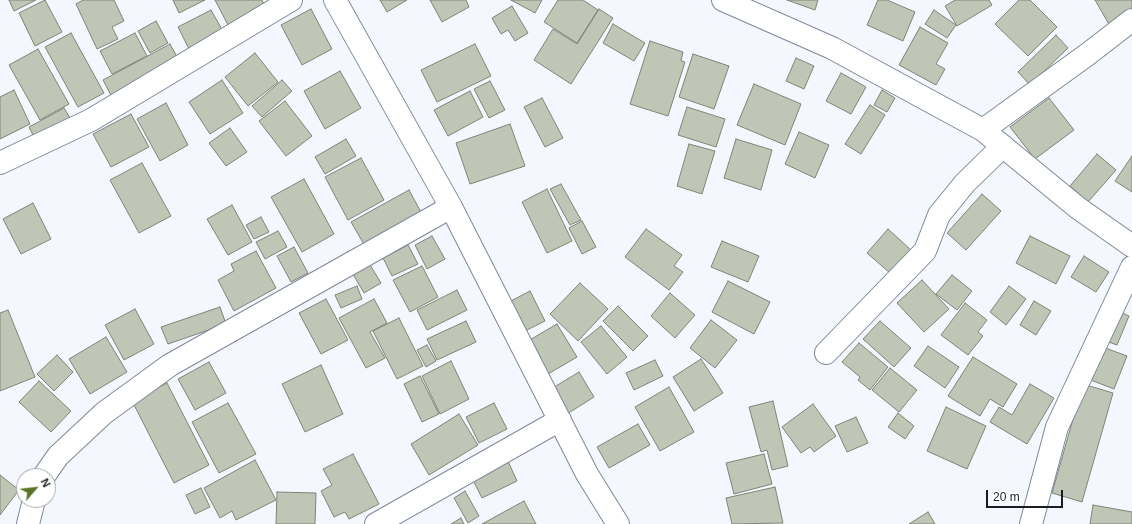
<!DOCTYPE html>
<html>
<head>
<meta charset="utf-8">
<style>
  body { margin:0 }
  #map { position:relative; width:1132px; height:524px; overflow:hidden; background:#f4f8fe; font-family:Helvetica,sans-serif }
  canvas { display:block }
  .north { position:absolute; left:16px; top:468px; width:40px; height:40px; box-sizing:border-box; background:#fff; border:1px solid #a3a5a7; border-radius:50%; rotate:62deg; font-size:11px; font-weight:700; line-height:16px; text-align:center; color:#191d23 }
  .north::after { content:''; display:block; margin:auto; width:14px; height:18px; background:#5a7427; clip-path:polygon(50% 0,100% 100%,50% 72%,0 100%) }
  .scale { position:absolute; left:986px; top:490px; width:77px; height:18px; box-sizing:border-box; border:2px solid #191d23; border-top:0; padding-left:5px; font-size:12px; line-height:14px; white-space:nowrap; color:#191d23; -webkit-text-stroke:3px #fff; paint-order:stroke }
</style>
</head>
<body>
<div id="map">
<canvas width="1132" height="524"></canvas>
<div class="north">N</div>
<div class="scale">20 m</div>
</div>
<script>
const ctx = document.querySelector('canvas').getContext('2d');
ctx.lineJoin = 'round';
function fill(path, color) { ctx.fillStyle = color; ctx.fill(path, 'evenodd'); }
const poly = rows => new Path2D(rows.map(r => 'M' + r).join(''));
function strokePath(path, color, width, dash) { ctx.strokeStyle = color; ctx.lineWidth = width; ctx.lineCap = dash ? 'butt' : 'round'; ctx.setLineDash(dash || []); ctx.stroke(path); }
const building = poly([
  [9,0,36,0,14,11,9,0],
  [45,0,62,32,35,46,19,13,45,0],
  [83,0,114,0,124,21,112,27,118,39,97,49,76,4,83,0],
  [173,0,205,0,179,13,173,0],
  [215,0,262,0,265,6,228,25,215,0],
  [380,0,407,0,387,12,380,0],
  [430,0,466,0,469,7,442,22,430,0],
  [511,0,542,0,535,13,511,0],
  [558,0,583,0,598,10,577,43,544,22,558,0],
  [787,0,818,0,815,10,787,0],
  [878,0,887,0,915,12,903,41,867,25,878,0],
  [955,0,989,0,992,5,957,26,945,6,955,0],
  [1019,0,1030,0,1057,27,1028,56,995,24,1019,0],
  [1095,0,1132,0,1132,12,1110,26,1095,0],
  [512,6,528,33,515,41,508,30,501,34,492,18,512,6],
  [311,9,332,49,302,65,281,25,311,9],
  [599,9,613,18,571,84,534,60,553,29,577,44,599,9],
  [211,10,224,33,190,51,178,27,211,10],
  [934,10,956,25,947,38,925,24,934,10],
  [156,21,168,43,150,53,138,31,156,21],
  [613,24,645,43,634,61,603,43,613,24],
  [920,27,948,43,936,64,945,69,936,85,899,65,920,27],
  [71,33,104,93,78,107,45,47,71,33],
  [135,33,147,56,112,74,100,51,135,33],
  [1056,35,1068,48,1030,85,1018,72,1056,35],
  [650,41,683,52,681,61,685,62,668,116,630,104,650,41],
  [170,44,181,64,114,101,103,80,170,44],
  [475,44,491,76,437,102,421,70,475,44],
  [38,49,69,104,40,120,9,65,38,49],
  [255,53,278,82,248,106,225,77,255,53],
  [693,54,729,66,714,109,679,97,693,54],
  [796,58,814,66,804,89,786,81,796,58],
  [340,71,361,108,325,129,304,91,340,71],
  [841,73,866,87,851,114,826,101,841,73],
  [222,80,243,113,210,134,189,102,222,80],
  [282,80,292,91,262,117,252,106,282,80],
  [490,81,505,110,489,118,474,89,490,81],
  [754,84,801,104,785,145,737,125,754,84],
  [14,90,30,124,0,139,0,97,14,90],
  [882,90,895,98,887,112,874,105,882,90],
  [470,91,483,117,448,136,434,110,470,91],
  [542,98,563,138,545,147,524,107,542,98],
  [1049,98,1074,130,1035,159,1010,127,1049,98],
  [285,101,312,136,286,156,259,121,285,101],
  [166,103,188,145,160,161,137,119,166,103],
  [870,105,885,115,861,154,845,144,870,105],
  [687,107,725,119,716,147,678,135,687,107],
  [64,108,73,123,37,143,29,127,64,108],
  [131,114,149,147,111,167,93,134,131,114],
  [510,124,525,166,470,184,456,143,510,124],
  [230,128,247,152,226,166,209,143,230,128],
  [799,132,829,145,815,178,785,164,799,132],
  [346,139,356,156,325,174,315,157,346,139],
  [736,139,772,150,761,190,724,178,736,139],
  [689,144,715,151,702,194,677,186,689,144],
  [1097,154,1116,170,1088,202,1070,186,1097,154],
  [1132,156,1132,192,1115,181,1132,156],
  [361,158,384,200,348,220,325,177,361,158],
  [142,163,171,216,139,233,110,180,142,163],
  [304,179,334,234,302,252,271,197,304,179],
  [561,184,581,220,570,225,550,189,561,184],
  [547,189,572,241,547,253,522,202,547,189],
  [409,190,422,214,365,246,351,222,409,190],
  [982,194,1001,211,966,250,947,233,982,194],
  [33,203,51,239,21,254,3,219,33,203],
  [232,205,252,242,228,255,207,219,232,205],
  [261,217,269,232,254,239,246,225,261,217],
  [582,221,596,247,582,254,569,228,582,221],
  [646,229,682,255,674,266,683,272,669,290,625,257,646,229],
  [888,229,911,250,890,273,867,253,888,229],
  [278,231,287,247,265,259,256,242,278,231],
  [432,236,445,259,427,269,415,245,432,236],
  [1030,236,1070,256,1056,284,1016,263,1030,236],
  [722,241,759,256,748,282,711,267,722,241],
  [408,245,418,264,392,276,383,258,408,245],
  [294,247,308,273,291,282,277,256,294,247],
  [256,251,276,288,234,311,218,280,234,271,231,264,256,251],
  [1084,256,1109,272,1096,292,1071,277,1084,256],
  [367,260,381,283,364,293,350,269,367,260],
  [422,266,438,297,410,312,393,280,422,266],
  [952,275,972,291,957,310,936,294,952,275],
  [922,280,949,309,924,332,897,303,922,280],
  [728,281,770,302,754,334,712,312,728,281],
  [580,283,608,309,578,341,550,314,580,283],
  [357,286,362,299,341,308,335,295,357,286],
  [1009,286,1026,299,1006,325,990,312,1009,286],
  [457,290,467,310,427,330,417,310,457,290],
  [530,291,545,321,525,331,509,302,530,291],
  [670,293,695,315,675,338,651,316,670,293],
  [326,299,348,340,321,354,299,313,326,299],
  [374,299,387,323,370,332,385,358,366,368,339,318,374,299],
  [1034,301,1051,311,1036,335,1020,325,1034,301],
  [965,303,987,320,978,332,983,336,968,355,941,335,965,303],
  [618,306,648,336,633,351,603,321,618,306],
  [220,307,226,324,168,344,161,327,220,307],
  [135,309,154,344,124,360,105,325,135,309],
  [8,310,35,377,0,391,0,313,8,310],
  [1116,310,1129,316,1117,345,1103,340,1116,310],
  [399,318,423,366,397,379,373,331,399,318],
  [711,320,737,340,715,368,690,348,711,320],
  [466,321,476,342,437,360,427,339,466,321],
  [880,321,911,348,894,367,863,339,880,321],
  [557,324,577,357,548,374,528,341,557,324],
  [601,326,627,357,607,374,581,342,601,326],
  [106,337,127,372,90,394,69,359,106,337],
  [859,343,888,367,870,390,858,380,860,377,842,362,859,343],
  [427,345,436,361,426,367,417,350,427,345],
  [928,346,959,367,945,388,914,366,928,346],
  [1100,346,1127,356,1114,389,1088,379,1100,346],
  [57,355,73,372,54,391,37,374,57,355],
  [973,357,1017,384,1003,407,990,399,980,416,948,396,973,357],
  [701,359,723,393,694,411,673,377,701,359],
  [655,360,663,376,634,390,626,373,655,360],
  [451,361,469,399,440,414,422,376,451,361],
  [209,362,226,393,195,410,178,379,209,362],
  [321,365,343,414,305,432,282,384,321,365],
  [890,368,917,390,899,412,872,390,890,368],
  [579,372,594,397,567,414,551,389,579,372],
  [420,376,439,414,422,422,404,384,420,376],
  [39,381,71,411,51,432,19,402,39,381],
  [167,383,209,465,174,483,132,401,167,383],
  [1030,384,1054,398,1027,444,990,422,999,407,1012,415,1030,384],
  [1083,384,1113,393,1082,502,1052,493,1083,384],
  [669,387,694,432,660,451,635,407,669,387],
  [773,401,788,466,772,470,767,450,761,452,749,407,773,401],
  [228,403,256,454,219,473,192,422,228,403],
  [494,403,507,429,479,443,466,417,494,403],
  [813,404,836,436,814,452,810,447,801,453,782,427,813,404],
  [946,407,986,426,967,469,927,451,946,407],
  [898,413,914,426,905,439,888,427,898,413],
  [459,414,478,445,429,475,411,444,459,414],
  [856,417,868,443,847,452,835,426,856,417],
  [638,424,650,445,609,468,597,447,638,424],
  [353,454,379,504,349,519,345,512,334,517,321,491,332,485,323,469,353,454],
  [764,454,772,484,734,494,726,463,764,454],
  [507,459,517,481,482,498,471,476,507,459],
  [255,460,276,500,236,520,232,511,220,518,204,488,255,460],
  [0,475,19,490,0,515,0,475],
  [775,487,783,523,732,524,726,498,775,487],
  [201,488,210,507,195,514,186,495,201,488],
  [465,491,479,516,468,523,454,498,465,491],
  [277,492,316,493,315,524,276,524,277,492],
  [524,501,536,524,482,524,524,501],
  [1093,505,1132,512,1132,524,1090,524,1093,505],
  [928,512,935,524,909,524,928,512],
  [461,518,464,524,451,524,461,518]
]);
fill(building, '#bfc6b6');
strokePath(building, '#7e8575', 1);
const minor = poly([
  [335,0,451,207,587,474,618,524],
  [723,0,832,48,983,130,1078,208,1132,246],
  [983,130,1088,54,1132,20],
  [0,163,91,120,291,0],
  [826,353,925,251,939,215,965,183,1003,146],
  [44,476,58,456,104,413,170,365,451,207],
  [28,524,34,500],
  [376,524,560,420],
  [1031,524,1057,427,1132,267]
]);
strokePath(minor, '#7f8897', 24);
strokePath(minor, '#fff', 22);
</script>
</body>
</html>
